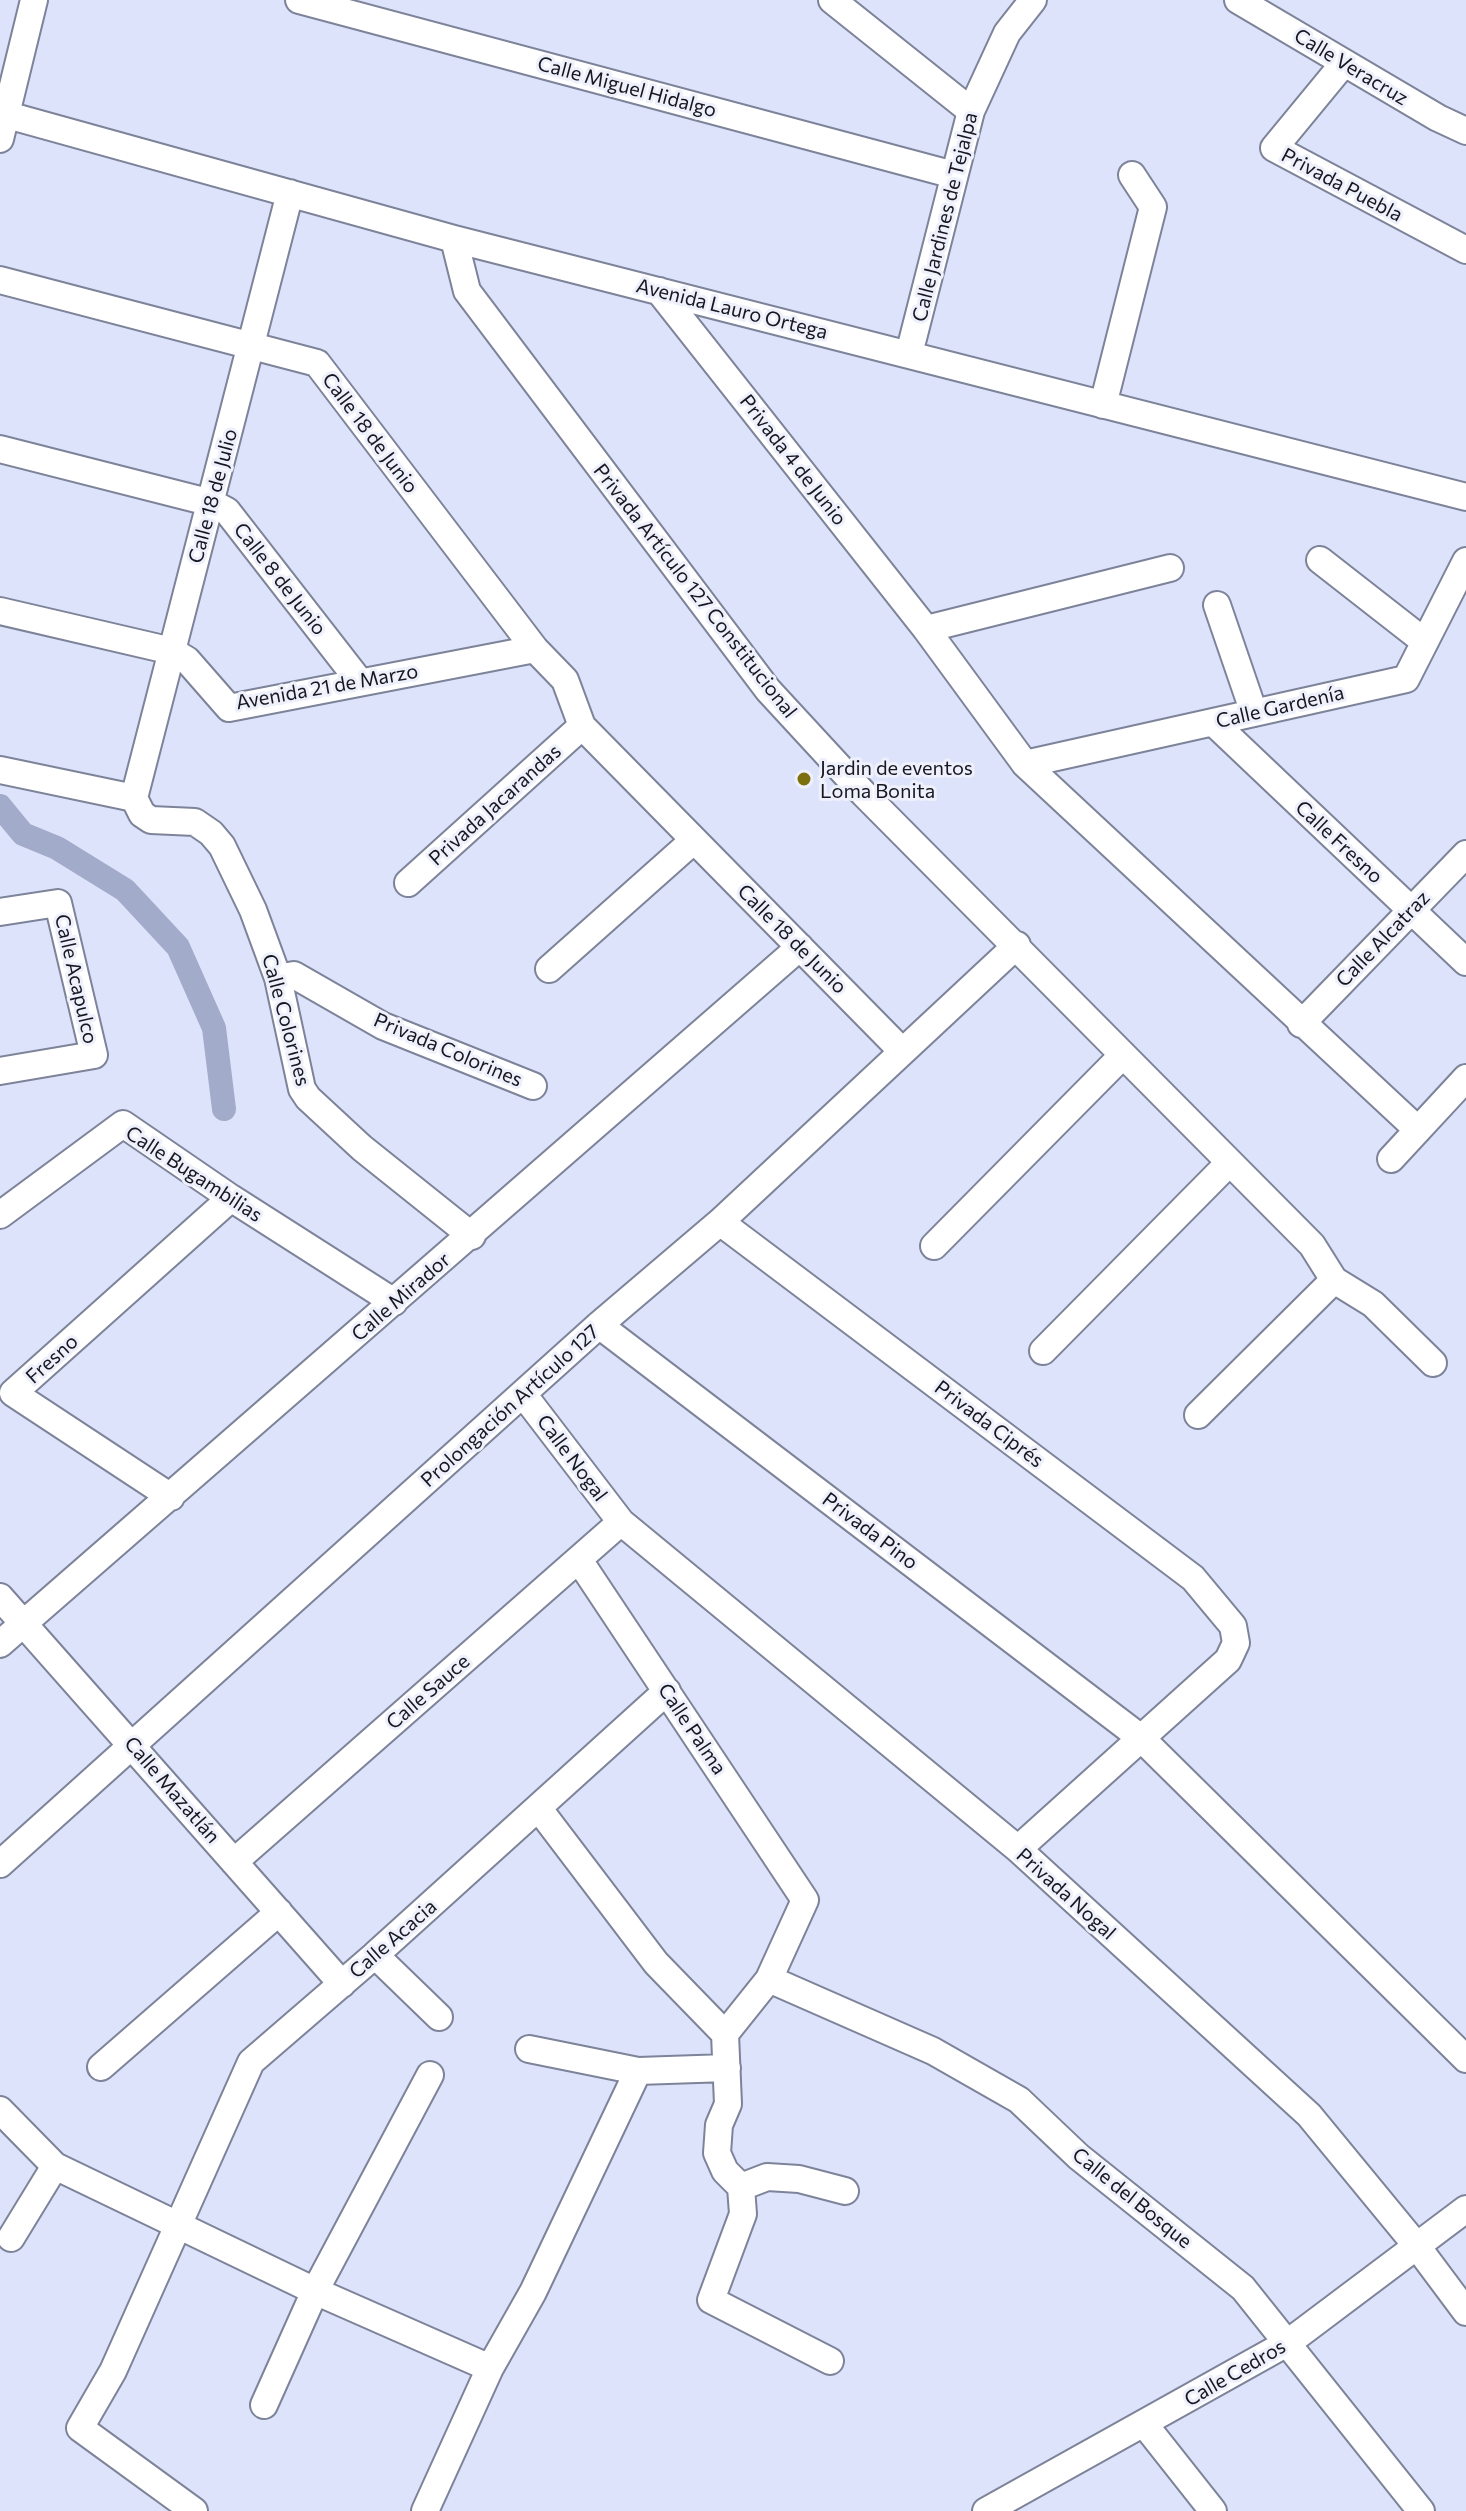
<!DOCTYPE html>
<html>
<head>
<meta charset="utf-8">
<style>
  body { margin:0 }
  canvas { display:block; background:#dde3fb }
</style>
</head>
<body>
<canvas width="1466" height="2511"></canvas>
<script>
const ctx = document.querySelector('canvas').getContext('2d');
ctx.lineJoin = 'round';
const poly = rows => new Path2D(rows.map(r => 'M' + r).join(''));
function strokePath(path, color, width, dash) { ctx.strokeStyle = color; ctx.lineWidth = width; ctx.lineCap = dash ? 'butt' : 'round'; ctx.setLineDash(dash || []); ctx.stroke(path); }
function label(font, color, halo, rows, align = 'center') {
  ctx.font = font + ' Commissioner,sans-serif'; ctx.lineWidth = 6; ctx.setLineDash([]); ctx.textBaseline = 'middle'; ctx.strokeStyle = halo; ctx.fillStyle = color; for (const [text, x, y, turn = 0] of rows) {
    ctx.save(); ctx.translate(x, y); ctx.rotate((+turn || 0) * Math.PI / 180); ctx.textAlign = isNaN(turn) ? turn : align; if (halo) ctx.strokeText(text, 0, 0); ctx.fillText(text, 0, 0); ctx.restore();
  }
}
strokePath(poly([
  [0,806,23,834,57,848,125,890,178,947,214,1028,224,1109]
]), '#a3abca', 24);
const minor = poly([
  [299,0,954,175],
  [832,0,971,111],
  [1238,0,1438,118,1466,131],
  [1344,63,1274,148,1466,250],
  [0,113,454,239,1466,497],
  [0,139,34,0],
  [454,239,467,291,768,690,864,794,1312,1245,1334,1280,1373,1304,1433,1363],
  [0,280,317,363,535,649,565,680,582,726,901,1050],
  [659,291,926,629,1025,764,1418,1130],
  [909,354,971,111,1007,33,1033,0],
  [1103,405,1153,207,1132,175],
  [0,449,212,503,227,511,360,682],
  [1320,560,1425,642],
  [1217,605,1254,713],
  [0,611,172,651,187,660,229,708,535,649],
  [926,629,1170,568],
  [1213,722,1466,962],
  [1025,764,1406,679,1466,561],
  [0,770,134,798],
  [134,798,290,193],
  [134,798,142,814,151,820,195,822,211,833,222,846,253,910,278,978,302,1089,308,1098,362,1148,472,1236],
  [408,883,582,726],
  [0,912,58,903,94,1055,0,1071],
  [549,969,694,840],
  [278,978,294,975,383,1026,533,1086],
  [1301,1024,1466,854],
  [1391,1159,1466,1078],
  [0,1215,123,1124,231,1198,394,1302],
  [720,1222,1193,1578,1233,1626,1236,1643,1228,1660,1018,1849],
  [934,1246,1122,1056],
  [599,1325,1141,1738,1466,2059],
  [1043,1351,1229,1163],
  [523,1394,621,1522,1018,1849,1309,2115,1416,2245,1466,2312],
  [1198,1415,1334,1280],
  [171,1497,13,1393,231,1198],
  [579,1560,805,1900,769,1979,725,2034,728,2104,719,2125,717,2153,725,2171,741,2187,743,2214,711,2300,830,2361],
  [0,1597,342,1984],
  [0,1644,800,947],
  [539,1809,656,1963,725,2034],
  [234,1862,621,1522],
  [0,1864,599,1325,720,1222,1017,945],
  [375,1955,439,2017],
  [769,1979,933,2051,1019,2100,1079,2157,1243,2288,1421,2511],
  [529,2049,638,2071,727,2068],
  [101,2067,279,1912],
  [0,2110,55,2166,315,2291,490,2368],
  [741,2187,767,2177,799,2179,845,2191],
  [11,2238,55,2166],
  [264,2405,315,2291,430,2075],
  [1145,2425,1213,2511],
  [194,2511,80,2428,113,2371,251,2062,375,1955,667,1691],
  [425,2511,490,2368,533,2292,638,2071],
  [986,2511,1289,2342,1466,2209]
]);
strokePath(minor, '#7d8399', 30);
strokePath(minor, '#fff', 26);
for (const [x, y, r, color] of [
  [804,779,8,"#7c6f0e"]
]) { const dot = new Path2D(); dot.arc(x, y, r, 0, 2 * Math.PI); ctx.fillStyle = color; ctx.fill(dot); strokePath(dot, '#eef1fb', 3); }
label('20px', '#161720', '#eef1fb', [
  ["Calle Veracruz",1351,67,31],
  ["Calle Miguel Hidalgo",627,87,15],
  ["Privada Puebla",1342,185,28],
  ["Calle Jardines de Tejalpa",945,217,-76],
  ["Avenida Lauro Ortega",732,309,14],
  ["Calle 18 de Junio",370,433,53],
  ["Privada 4 de Junio",793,460,52],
  ["Calle 18 de Julio",213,496,-75],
  ["Calle 8 de Junio",280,579,52],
  ["Privada Artículo 127 Constitucional",695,591,52],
  ["Avenida 21 de Marzo",327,687,-10],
  ["Calle Gardenía",1280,707,-13],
  ["Privada Jacarandas",495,805,-42],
  ["Calle Fresno",1339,842,43],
  ["Calle 18 de Junio",792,939,45],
  ["Calle Alcatraz",1383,939,-46],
  ["Calle Acapulco",76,979,77],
  ["Calle Colorines",286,1020,75],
  ["Privada Colorines",448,1050,23],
  ["Calle Bugambilias",194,1174,33],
  ["Calle Mirador",401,1297,-41],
  ["Fresno",52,1359,-42],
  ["Prolongación Artículo 127",510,1406,-42],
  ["Privada Ciprés",989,1424,37],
  ["Calle Nogal",572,1458,53],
  ["Privada Pino",870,1531,37],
  ["Calle Sauce",428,1692,-41],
  ["Calle Palma",692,1729,56],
  ["Calle Mazatlán",172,1790,49],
  ["Privada Nogal",1066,1894,42],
  ["Calle Acacia",393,1939,-41],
  ["Calle del Bosque",1132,2198,39],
  ["Calle Cedros",1235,2373,-30]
]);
label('20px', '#161720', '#eef1fb', [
  ["Jardin de eventos",820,768],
  ["Loma Bonita",820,791]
], 'left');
</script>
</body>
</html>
